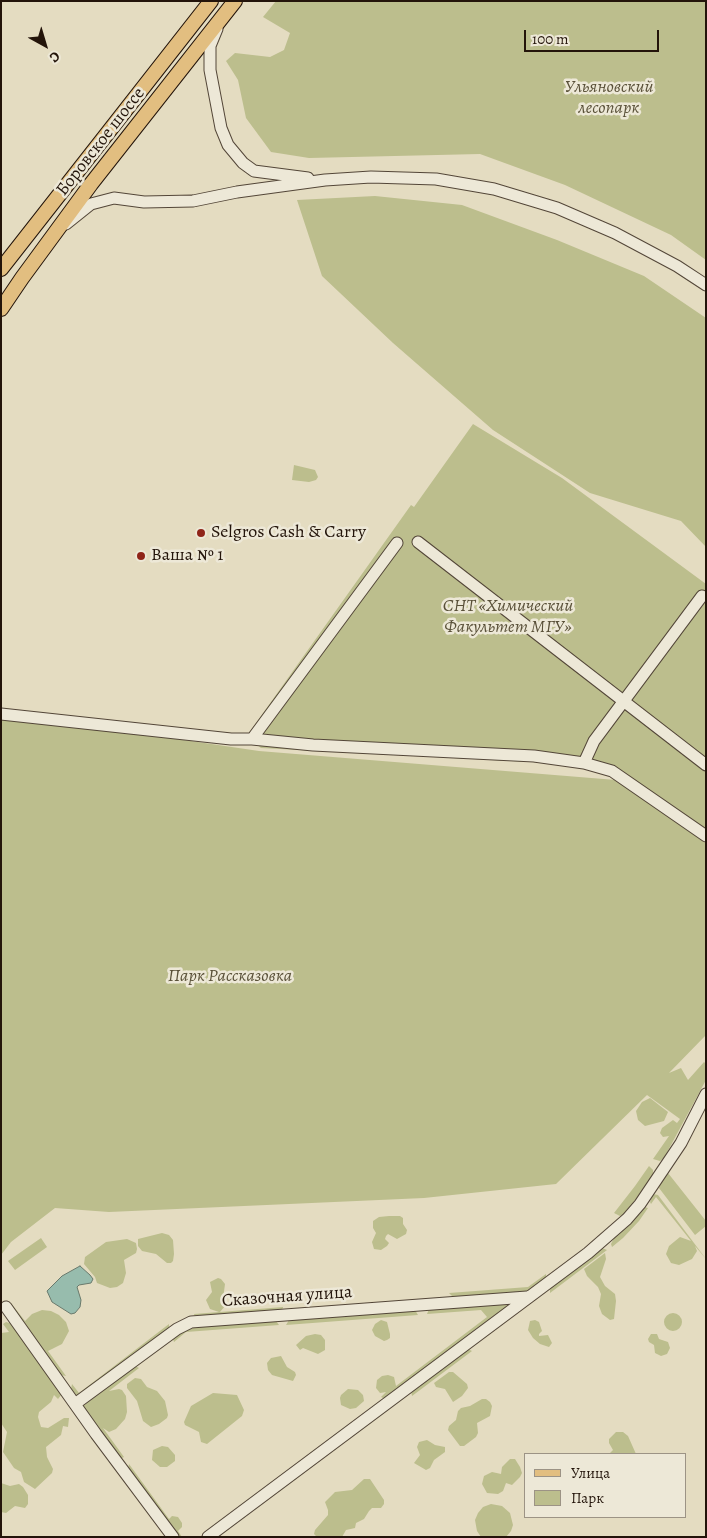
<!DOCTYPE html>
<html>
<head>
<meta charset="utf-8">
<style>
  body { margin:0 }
  #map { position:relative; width:707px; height:1538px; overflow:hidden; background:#e4dcc1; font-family:Alegreya,serif }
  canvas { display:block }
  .frame { position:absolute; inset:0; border:2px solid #23140a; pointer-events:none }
  .legend { position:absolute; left:524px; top:1453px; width:162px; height:65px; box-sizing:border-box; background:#ede8d7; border:1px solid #9c9385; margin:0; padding:6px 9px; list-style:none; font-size:15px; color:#23140a }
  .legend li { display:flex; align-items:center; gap:10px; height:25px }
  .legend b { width:25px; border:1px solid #9c9385 }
  .north { position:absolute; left:20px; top:20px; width:50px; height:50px; -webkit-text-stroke:4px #ede8d7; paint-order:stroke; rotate:141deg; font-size:14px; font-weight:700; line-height:20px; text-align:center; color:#23140a }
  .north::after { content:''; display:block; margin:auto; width:18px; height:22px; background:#23140a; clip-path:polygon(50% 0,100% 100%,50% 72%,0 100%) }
  .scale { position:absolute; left:524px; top:30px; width:135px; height:22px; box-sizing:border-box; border:2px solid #23140a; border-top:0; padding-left:6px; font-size:15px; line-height:18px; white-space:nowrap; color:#23140a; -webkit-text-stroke:4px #ede8d7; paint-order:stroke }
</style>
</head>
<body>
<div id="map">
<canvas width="707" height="1538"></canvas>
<div class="frame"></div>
<ul class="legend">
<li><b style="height:6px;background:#e2be80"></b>Улица</li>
<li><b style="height:14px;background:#bcbe8d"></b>Парк</li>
</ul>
<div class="north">С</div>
<div class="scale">100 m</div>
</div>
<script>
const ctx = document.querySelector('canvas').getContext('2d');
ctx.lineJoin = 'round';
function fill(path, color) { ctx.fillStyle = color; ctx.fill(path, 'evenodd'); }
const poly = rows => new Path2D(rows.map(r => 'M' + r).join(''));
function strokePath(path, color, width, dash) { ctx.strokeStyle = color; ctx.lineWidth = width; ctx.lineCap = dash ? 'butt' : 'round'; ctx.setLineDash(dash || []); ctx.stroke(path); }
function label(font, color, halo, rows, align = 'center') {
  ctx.font = font + ' Alegreya,serif'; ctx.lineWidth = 5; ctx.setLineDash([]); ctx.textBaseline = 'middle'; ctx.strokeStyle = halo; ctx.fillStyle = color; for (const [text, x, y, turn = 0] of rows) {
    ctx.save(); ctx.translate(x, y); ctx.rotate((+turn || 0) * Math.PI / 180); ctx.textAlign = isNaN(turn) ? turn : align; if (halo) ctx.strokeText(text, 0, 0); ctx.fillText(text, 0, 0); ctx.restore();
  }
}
fill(poly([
  [276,1,706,1,706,260,671,235,565,185,480,154,309,158,271,152,246,118,238,80,226,61,235,53,270,57,284,50,290,33,263,17],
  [375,196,462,205,557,240,644,276,706,318,706,547,681,521,590,493,493,430,393,343,322,276,297,200],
  [473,424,562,478,706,584,706,832,608,766,261,748,246,737,411,505,414,507],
  [294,465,315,470,318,477,316,480,309,482,292,480],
  [1,718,102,728,259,751,616,780,706,842,706,1035,669,1073,681,1068,688,1080,704,1062,706,1064,706,1080,664,1158,660,1161,653,1159,669,1136,663,1137,660,1133,662,1128,673,1120,677,1123,680,1119,647,1095,556,1184,424,1198,109,1212,55,1208,11,1242,1,1255],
  [650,1098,668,1112,664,1121,645,1126,638,1120,636,1111,642,1102],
  [649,1166,653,1170,653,1175,625,1214,620,1216,614,1213,635,1186],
  [668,1173,706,1221,706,1226,695,1235,659,1188,660,1184],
  [653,1194,658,1195,706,1259,695,1246,697,1251,692,1259,679,1265,671,1263,666,1254,669,1246,680,1237,691,1241,656,1197,651,1204,650,1202],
  [644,1207,648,1208,639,1221,623,1238,612,1247,611,1244,614,1238,629,1225],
  [389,1216,400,1216,403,1218,403,1224,407,1230,406,1234,397,1239,388,1234,386,1236,385,1239,389,1243,387,1246,381,1250,374,1249,372,1242,376,1233,373,1228,373,1221,379,1217],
  [162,1233,169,1235,173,1240,174,1254,173,1261,171,1263,167,1263,156,1254,142,1251,138,1246,138,1239],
  [41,1238,47,1247,15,1270,8,1261],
  [127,1239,136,1243,137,1249,136,1253,124,1260,126,1273,123,1283,117,1287,110,1288,97,1283,95,1277,84,1264,85,1257,106,1242],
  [602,1248,607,1250,550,1293,550,1287],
  [605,1253,606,1259,600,1277,605,1286,615,1294,616,1301,614,1319,610,1320,602,1314,599,1306,601,1294,598,1287,587,1276,584,1269],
  [546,1274,546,1277,527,1291,453,1297,449,1293,528,1287],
  [218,1278,221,1279,225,1284,223,1299,225,1306,220,1312,283,1307,283,1308,281,1310,195,1317,194,1314,219,1312,210,1309,206,1300,212,1292,210,1282],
  [11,1303,25,1321,32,1314,42,1310,51,1311,59,1315,66,1322,69,1331,62,1344,48,1351,66,1376,61,1375,9,1304],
  [510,1303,510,1304,385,1399,381,1397,386,1392,380,1393,376,1388,377,1380,382,1376,388,1375,394,1377,396,1386,487,1317,481,1310,427,1314,429,1309],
  [415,1310,418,1315,286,1325,289,1320],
  '664 1322a9 9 0 1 1 18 0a9 9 0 1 1-18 0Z',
  [381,1320,387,1322,390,1334,390,1338,387,1340,384,1341,375,1336,372,1330,375,1324],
  [535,1320,539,1322,542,1331,539,1334,539,1336,548,1335,552,1343,549,1347,540,1344,533,1338,528,1330,530,1321],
  [276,1321,279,1325,186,1332,174,1342,173,1339,173,1337,187,1327],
  [6,1322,13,1324,62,1394,58,1399,54,1395,51,1402,39,1412,38,1417,41,1427,48,1428,64,1418,69,1418,68,1427,63,1426,61,1435,46,1447,47,1457,53,1469,52,1473,35,1489,24,1482,21,1472,14,1468,3,1452,7,1432,1,1423,1,1333,9,1332,3,1324],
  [169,1324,169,1327,168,1329,76,1396,71,1389,72,1384,79,1393],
  [315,1334,321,1335,325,1340,325,1350,318,1354,303,1348,300,1350,296,1345,306,1336],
  [651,1334,657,1334,659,1339,668,1342,670,1348,667,1354,661,1356,655,1353,654,1345,649,1342,648,1339],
  [468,1349,472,1351,412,1396,411,1391],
  [281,1356,287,1367,295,1372,296,1375,293,1381,272,1375,268,1370,267,1363,271,1358],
  [135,1366,139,1368,109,1391,119,1389,122,1390,126,1396,127,1412,125,1419,116,1429,109,1432,103,1428,124,1457,122,1458,120,1457,83,1406],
  [449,1372,453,1372,467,1384,468,1388,462,1396,453,1402,445,1389,436,1387,434,1383],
  [135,1378,141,1379,147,1387,157,1391,165,1401,168,1415,167,1418,159,1424,151,1427,143,1421,137,1401,127,1388,127,1384],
  [348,1389,358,1390,363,1395,364,1401,356,1408,350,1409,341,1405,340,1398,341,1395],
  [213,1393,237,1395,244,1410,242,1416,207,1444,201,1442,199,1432,185,1425,184,1422,191,1406],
  [482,1399,486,1399,490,1402,492,1406,490,1416,477,1423,478,1433,476,1437,464,1446,460,1446,448,1430,449,1426,456,1420,458,1411,461,1408,470,1406],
  [616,1432,623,1432,628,1436,636,1454,609,1454,613,1450,609,1443,609,1439],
  [427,1440,435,1445,445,1447,445,1452,434,1460,430,1468,426,1470,414,1463,420,1455,417,1447,419,1442],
  [162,1446,168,1447,175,1455,175,1461,167,1467,160,1467,152,1460,153,1450],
  [510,1459,515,1459,520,1467,522,1473,520,1477,512,1485,506,1483,503,1491,498,1494,487,1493,482,1484,484,1476,492,1472,501,1474,502,1467],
  [129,1464,169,1519,172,1516,178,1517,182,1523,182,1527,178,1531,182,1537,179,1537,128,1469],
  [364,1479,370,1479,384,1500,384,1504,381,1508,372,1508,369,1511,364,1519,356,1523,355,1528,346,1530,342,1537,317,1537,314,1534,315,1530,328,1515,328,1510,325,1502,335,1492,352,1490],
  [1,1483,10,1486,19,1484,23,1487,28,1495,28,1504,25,1508,15,1506,6,1513,1,1512],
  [491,1504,502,1506,510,1513,513,1525,511,1531,506,1537,481,1537,477,1531,475,1520,478,1513,483,1507]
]), '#bcbe8d');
const water = poly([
  [80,1266,90,1275,93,1279,91,1283,79,1285,77,1287,81,1300,80,1307,75,1313,71,1314,52,1302,47,1291,62,1276,80,1266]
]);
fill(water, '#97bcad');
strokePath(water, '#69796c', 1);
const minor = poly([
  [217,29,210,46,210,70,221,128,228,145,243,163,254,171,308,178],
  [66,224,91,204,114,198,144,202,193,201,237,192,325,180,371,177,436,179,494,189,557,208,615,233,677,266,706,285],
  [418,542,706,765],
  [1,714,231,739,252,739,313,745,534,756,584,763,612,771,706,836],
  [252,739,397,543],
  [584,763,594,741,702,596],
  [6,1307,96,1434,173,1537],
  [75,1404,177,1329,191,1322,527,1297],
  [208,1537,588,1253,627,1219,640,1204,681,1143,706,1094]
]);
const major = poly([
  [1,269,211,1],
  [1,309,22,278,91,184,235,1]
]);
strokePath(minor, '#534638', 13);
strokePath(major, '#23140a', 16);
strokePath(minor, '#ede8d7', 11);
strokePath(major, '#e2be80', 14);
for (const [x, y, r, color] of [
  [201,533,5,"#8f2418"],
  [141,556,5,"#8f2418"]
]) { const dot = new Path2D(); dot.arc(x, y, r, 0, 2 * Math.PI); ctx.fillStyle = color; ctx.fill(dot); strokePath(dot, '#ede8d7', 2); }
label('italic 18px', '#595038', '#ede8d7', [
  ["Ульяновский",609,88],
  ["лесопарк",609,109],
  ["СНТ «Химический",508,607],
  ["Факультет МГУ»",508,628],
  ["Парк Рассказовка",230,977]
]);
label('18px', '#23140a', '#ede8d7', [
  ["Боровское шоссе",101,142,-52],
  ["Сказочная улица",287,1297,-4]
]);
label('18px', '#23140a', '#ede8d7', [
  ["Selgros Cash & Carry",211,533],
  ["Ваша № 1",151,556]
], 'left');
</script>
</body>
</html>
